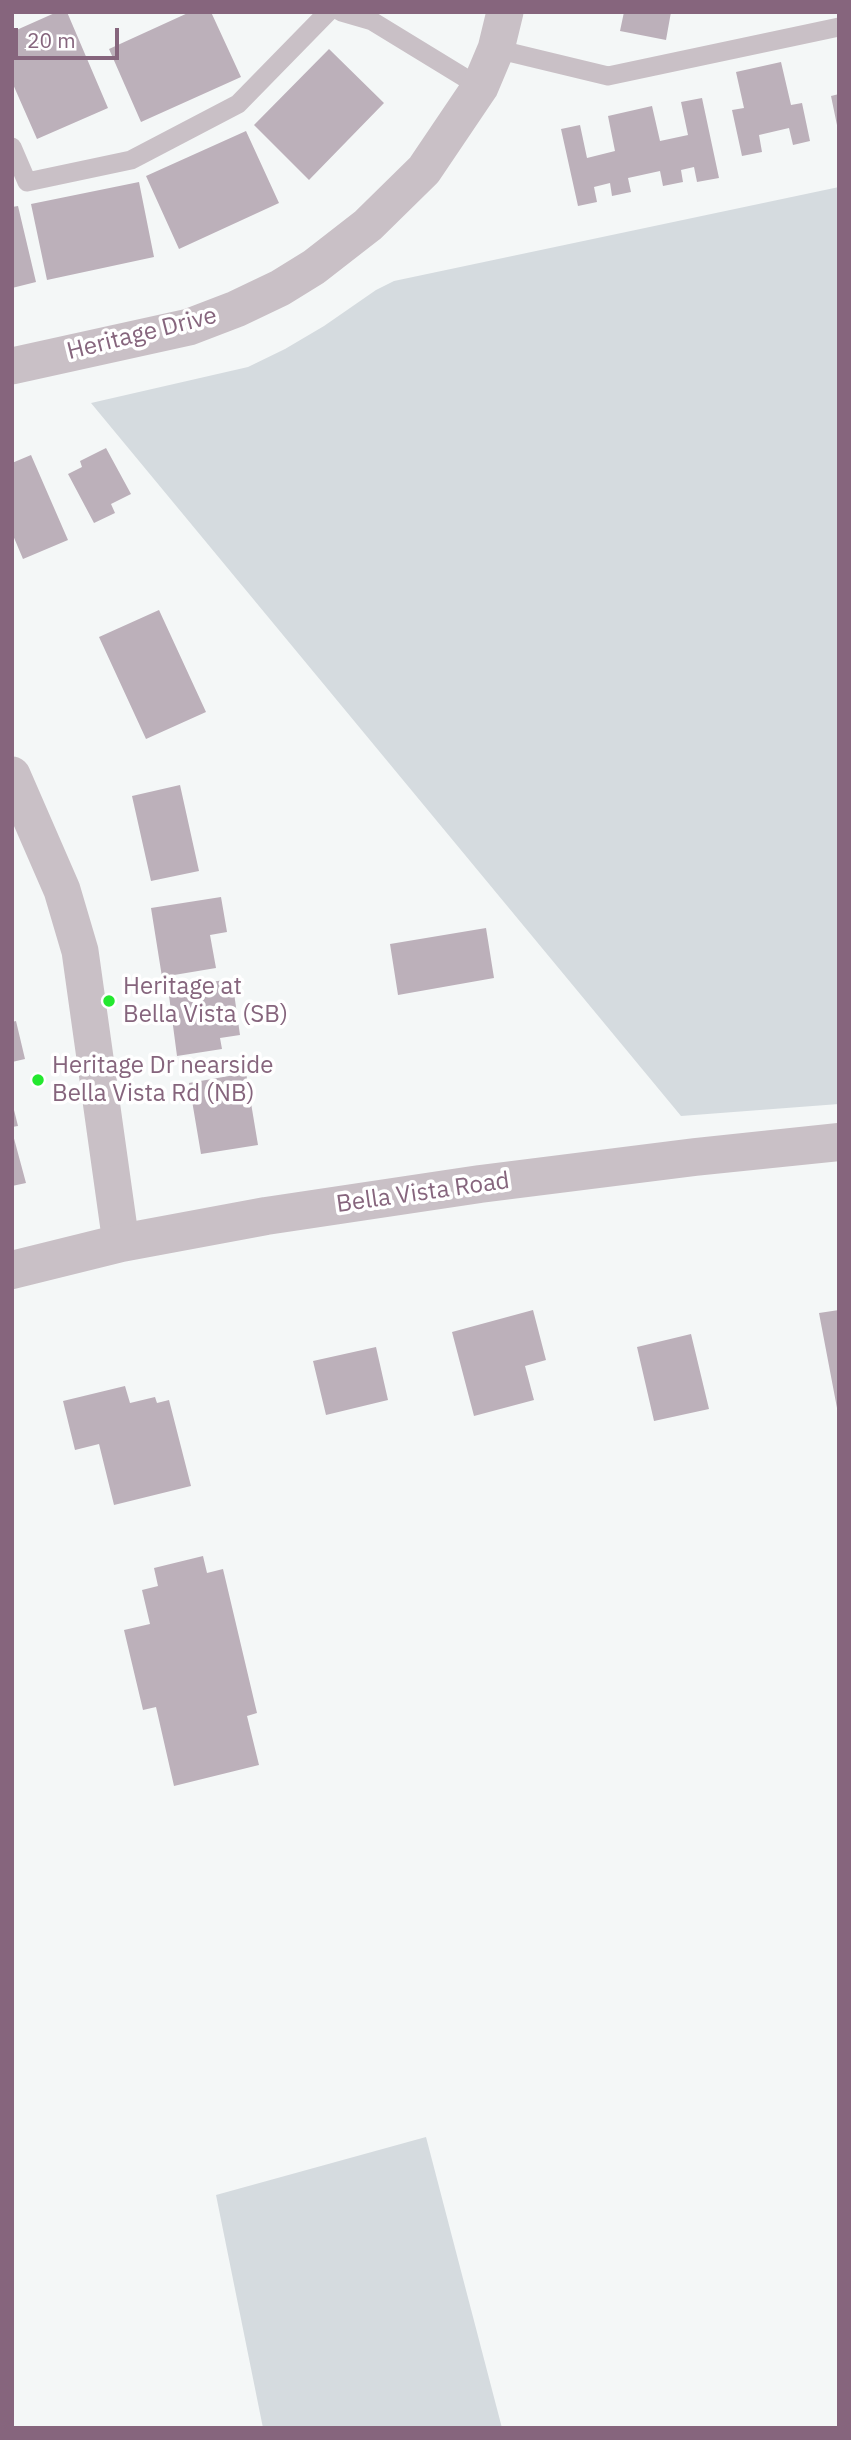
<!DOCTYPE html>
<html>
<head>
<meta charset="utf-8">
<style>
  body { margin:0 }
  #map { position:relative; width:851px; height:2440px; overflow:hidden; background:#f4f7f7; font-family:"IBM Plex Sans",sans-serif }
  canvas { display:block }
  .frame { position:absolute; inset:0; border:14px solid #86657d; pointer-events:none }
  .scale { position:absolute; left:14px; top:28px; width:105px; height:32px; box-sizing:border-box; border:4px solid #86657d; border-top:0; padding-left:9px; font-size:21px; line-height:24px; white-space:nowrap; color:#86657d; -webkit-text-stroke:5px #fff; paint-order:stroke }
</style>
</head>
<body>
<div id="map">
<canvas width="851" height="2440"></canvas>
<div class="frame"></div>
<div class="scale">20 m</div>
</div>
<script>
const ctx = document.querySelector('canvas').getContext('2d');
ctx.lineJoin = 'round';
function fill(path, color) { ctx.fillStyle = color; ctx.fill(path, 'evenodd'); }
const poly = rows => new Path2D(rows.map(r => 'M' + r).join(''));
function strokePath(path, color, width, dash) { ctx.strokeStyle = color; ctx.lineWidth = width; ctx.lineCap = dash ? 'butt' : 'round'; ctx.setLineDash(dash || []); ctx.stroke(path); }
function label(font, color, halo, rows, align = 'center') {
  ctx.font = font + ' "IBM Plex Sans",sans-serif'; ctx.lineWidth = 7; ctx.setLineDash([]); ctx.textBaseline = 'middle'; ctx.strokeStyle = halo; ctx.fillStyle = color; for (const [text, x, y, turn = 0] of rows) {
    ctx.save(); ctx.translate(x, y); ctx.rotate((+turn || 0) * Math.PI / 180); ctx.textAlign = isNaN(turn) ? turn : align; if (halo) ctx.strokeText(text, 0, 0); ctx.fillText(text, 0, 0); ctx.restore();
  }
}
fill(poly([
  [839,187,839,1104,681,1116,91,403,248,367,285,349,324,326,376,290,394,281],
  [426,2137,502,2428,263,2428,216,2195]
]), '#d5dbdf');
fill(poly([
  [57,12,67,12,108,108,37,139,12,82,12,32],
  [190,12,211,12,241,77,141,122,109,49],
  [624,12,671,12,666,40,620,31],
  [329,49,384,103,309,180,254,125],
  [781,62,791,105,802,103,810,141,793,145,789,128,759,135,762,152,742,156,732,110,744,108,736,72],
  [839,94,839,130,838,130,831,96],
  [702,98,719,178,697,182,694,167,681,170,683,182,663,186,660,171,628,178,631,192,612,196,610,183,594,187,597,202,578,206,561,129,580,125,587,158,615,151,608,116,652,106,660,141,688,135,681,102],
  [246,131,279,203,179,249,146,176],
  [139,182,154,257,47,280,31,204],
  [18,206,36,282,12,288,12,207],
  [106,448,131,494,111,504,115,513,94,523,68,474,82,467,80,461],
  [31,455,68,540,23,559,12,533,12,463],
  [159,610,206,712,146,739,99,637],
  [180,785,199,871,151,881,132,796],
  [221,897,227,932,210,935,216,968,162,977,151,908],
  [486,928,494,978,398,995,390,944],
  [232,979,240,1035,220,1038,222,1049,177,1056,168,988],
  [16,1021,25,1059,12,1062,12,1022],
  [246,1073,258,1145,201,1154,189,1083],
  [13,1106,18,1126,12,1127,12,1107],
  [12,1131,26,1183,12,1186],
  [533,1310,546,1360,525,1366,534,1400,474,1416,452,1332],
  [839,1310,839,1408,837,1408,819,1313],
  [691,1334,709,1409,654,1421,637,1347],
  [376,1347,388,1400,326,1415,313,1361],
  [125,1386,130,1403,155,1397,157,1403,169,1400,191,1486,114,1505,99,1444,75,1450,63,1401],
  [203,1556,207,1573,223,1569,257,1713,247,1716,259,1765,174,1786,156,1707,143,1710,124,1630,150,1624,142,1590,158,1586,154,1568]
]), '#bcb0ba');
strokePath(poly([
  [341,12,372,21,480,87],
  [496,49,608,76,839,27],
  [12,147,27,182,131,160,238,104,328,12]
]), '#c9c0c6', 19);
strokePath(poly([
  [12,366,189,327,236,309,280,288,314,267,368,225,424,170,480,87,496,49,505,12],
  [12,775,62,890,80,951,121,1243]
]), '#c9c0c6', 37);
strokePath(poly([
  [12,1270,121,1243,266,1216,480,1184,695,1157,839,1142]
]), '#c9c0c6', 38);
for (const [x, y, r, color] of [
  [109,1001,7,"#23e82f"],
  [38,1080,7,"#23e82f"]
]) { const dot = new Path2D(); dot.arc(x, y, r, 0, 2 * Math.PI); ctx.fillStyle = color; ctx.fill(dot); strokePath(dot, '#fff', 2.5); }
label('24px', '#86657d', '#fff', [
  ["Heritage Drive",142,334,-14],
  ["Bella Vista Road",423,1193,-8]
]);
label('24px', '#86657d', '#fff', [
  ["Heritage at",123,987],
  ["Bella Vista (SB)",123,1015],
  ["Heritage Dr nearside",52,1066],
  ["Bella Vista Rd (NB)",52,1094]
], 'left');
</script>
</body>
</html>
